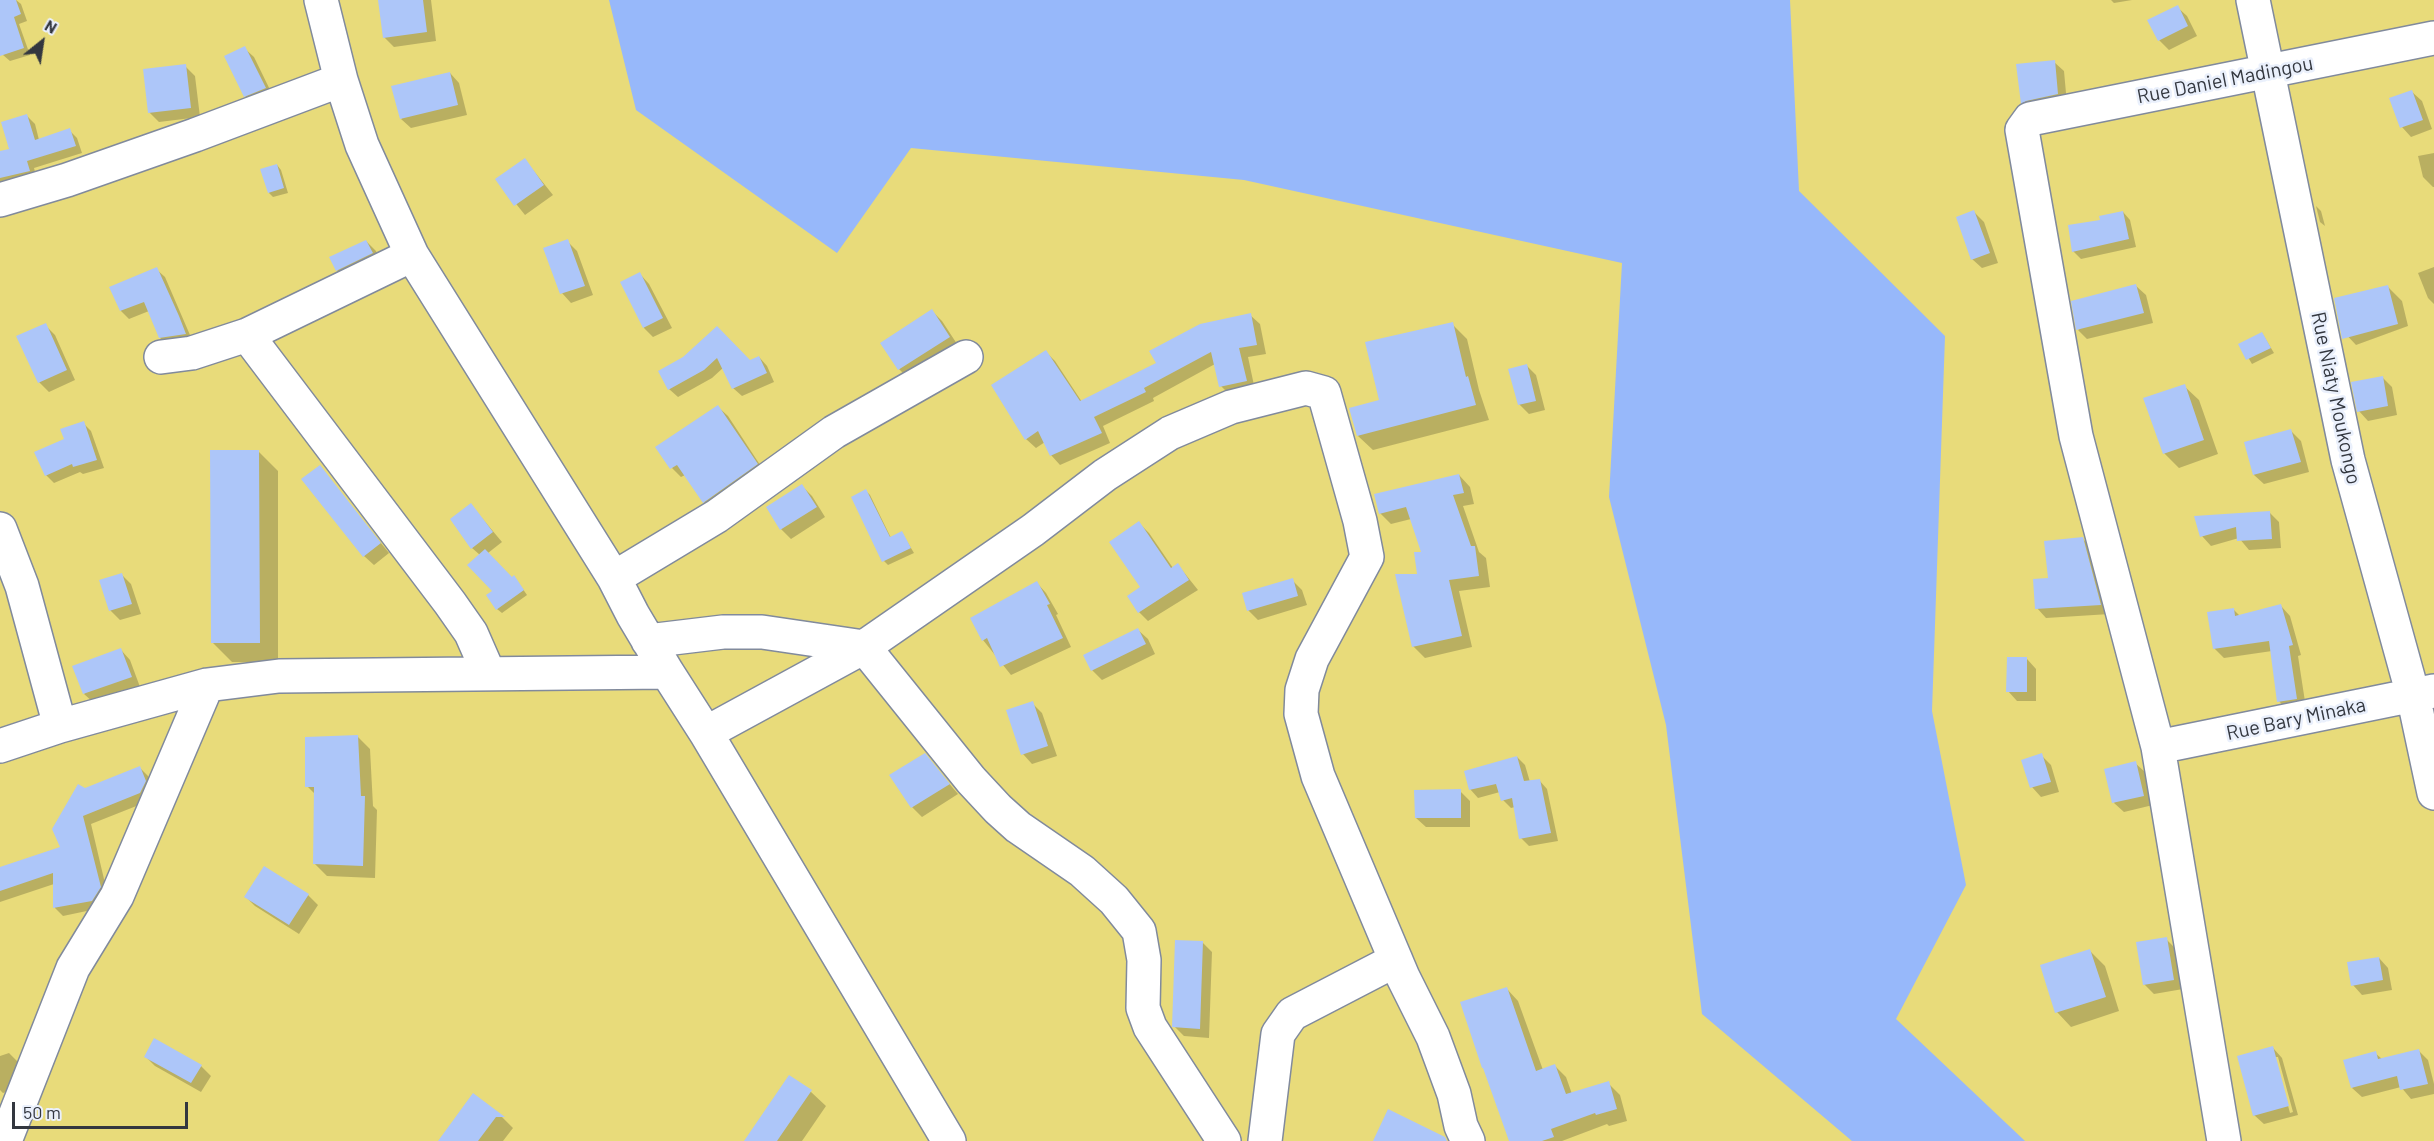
<!DOCTYPE html>
<html>
<head>
<meta charset="utf-8">
<style>
  body { margin:0 }
  #map { position:relative; width:2434px; height:1141px; overflow:hidden; background:#eaf0fc; font-family:Barlow,sans-serif }
  canvas { display:block }
  .north { position:absolute; left:12px; top:12px; width:60px; height:60px; -webkit-text-stroke:4px #eaf0fc; paint-order:stroke; rotate:30deg; font-size:16px; font-weight:700; line-height:24px; text-align:center; color:#33373f }
  .north::after { content:''; display:block; margin:auto; width:21px; height:27px; background:#33373f; clip-path:polygon(50% 0,100% 100%,50% 72%,0 100%) }
  .scale { position:absolute; left:12px; top:1102px; width:176px; height:27px; box-sizing:border-box; border:3px solid #33373f; border-top:0; padding-left:8px; font-size:18px; line-height:21px; white-space:nowrap; color:#33373f; -webkit-text-stroke:4px #eaf0fc; paint-order:stroke }
</style>
</head>
<body>
<div id="map">
<canvas width="2434" height="1141"></canvas>
<div class="north">N</div>
<div class="scale">50 m</div>
</div>
<script>
const ctx = document.querySelector('canvas').getContext('2d');
ctx.lineJoin = 'round';
function fill(path, color) { ctx.fillStyle = color; ctx.fill(path, 'evenodd'); }
const poly = rows => new Path2D(rows.map(r => 'M' + r).join(''));
function strokePath(path, color, width, dash) { ctx.strokeStyle = color; ctx.lineWidth = width; ctx.lineCap = dash ? 'butt' : 'round'; ctx.setLineDash(dash || []); ctx.stroke(path); }
function label(font, color, halo, rows, align = 'center') {
  ctx.font = font + ' Barlow,sans-serif'; ctx.lineWidth = 5; ctx.setLineDash([]); ctx.textBaseline = 'middle'; ctx.strokeStyle = halo; ctx.fillStyle = color; for (const [text, x, y, turn = 0] of rows) {
    ctx.save(); ctx.translate(x, y); ctx.rotate((+turn || 0) * Math.PI / 180); ctx.textAlign = isNaN(turn) ? turn : align; if (halo) ctx.strokeText(text, 0, 0); ctx.fillText(text, 0, 0); ctx.restore();
  }
}
fill(poly([
  [0,0,2434,0,2434,1141,0,1141]
]), '#e8db7a');
fill(poly([
  [609,0,1790,0,1799,191,1945,336,1932,711,1966,885,1896,1019,2025,1141,1852,1141,1702,1014,1666,725,1609,497,1622,263,1244,180,911,148,837,253,636,110]
]), '#97b8fa');
fill(poly([
  [8,0,16,0,21,4,27,21,19,24,30,55,10,61,3,55,0,47,0,3],
  [379,0,431,0,436,41,394,47,384,37],
  [2111,0,2132,0,2114,3],
  [2177,7,2187,16,2197,36,2169,50,2159,40],
  [244,48,254,57,274,98,255,105,245,96],
  [2054,62,2064,71,2067,104,2031,113,2022,103,2018,65],
  [185,66,195,76,200,117,159,122,149,112],
  [450,73,459,83,467,115,411,128,401,119],
  [2412,92,2422,101,2432,129,2411,137,2402,127],
  [27,116,35,124,39,140,69,130,77,138,82,153,34,168,37,179,0,187,0,153,11,150],
  [2434,153,2434,187,2433,187,2423,177,2418,156],
  [525,160,553,195,525,215,497,180],
  [277,165,281,170,288,193,273,197,269,193],
  [2316,206,2321,211,2325,226,2320,222],
  [1974,212,1984,222,1998,263,1982,268,1972,259],
  [2123,212,2130,220,2136,247,2081,259,2073,251,2101,221],
  [366,241,376,251,381,263,346,280,337,270],
  [567,241,577,251,593,295,571,303,562,293],
  [2434,267,2434,304,2428,298,2418,273],
  [156,269,165,277,193,342,169,346,160,338,149,311,129,319,121,311,111,287],
  [640,274,649,284,672,328,653,337,644,328,622,283],
  [2136,286,2146,295,2153,323,2087,339,2078,330],
  [2387,286,2402,301,2408,326,2356,345,2342,330],
  [932,311,942,321,959,347,909,379,899,369,882,343],
  [1250,315,1260,324,1266,354,1248,357,1255,390,1230,395,1221,386,1215,364,1153,398,1154,401,1103,426,1110,443,1060,465,1051,455,1045,442,1036,448,1026,439,1046,352,1055,361,1082,402],
  [1452,324,1467,339,1479,390,1489,420,1373,450,1358,436,1381,401],
  [45,325,55,335,75,380,49,392,39,382],
  [717,328,750,362,759,357,767,366,774,382,742,396,733,388,724,367,712,378,678,397,669,389,684,358],
  [2262,333,2274,353,2252,364,2240,344],
  [1527,366,1536,375,1545,410,1529,414,1519,404],
  [2382,377,2392,387,2397,415,2368,421,2359,411],
  [2184,386,2199,400,2218,454,2179,468,2164,453],
  [718,407,728,416,766,474,713,511,704,502,685,475,681,477,672,468],
  [83,423,91,431,104,468,83,474,80,472,54,483,46,475,66,440],
  [2291,431,2301,441,2309,472,2264,484,2254,475,2246,443],
  [258,451,278,471,278,662,232,662,212,642],
  [319,467,389,553,374,565,364,556],
  [1459,475,1470,487,1474,504,1463,506,1479,552,1486,558,1490,587,1459,591,1472,647,1425,658,1413,646,1419,576,1423,553,1411,519,1391,524,1380,513],
  [802,486,812,496,825,517,791,539,781,529,768,508],
  [866,491,870,495,891,538,902,533,914,553,888,565,884,561],
  [471,505,502,542,488,553,512,579,518,582,527,595,502,613,497,609,494,591,480,555,472,548],
  [2270,513,2279,522,2281,548,2249,550,2239,538,2211,546,2202,536],
  [1139,523,1149,533,1173,568,1178,565,1198,590,1148,621,1139,612,1143,587],
  [2083,539,2092,548,2110,614,2046,618,2037,608,2050,579],
  [122,575,131,584,141,614,120,620,110,610],
  [1292,580,1302,590,1307,605,1258,620,1248,610],
  [1037,583,1046,593,1058,614,1056,615,1071,647,1011,675,983,640],
  [2281,606,2290,616,2301,655,2298,656,2306,708,2288,711,2279,701,2272,651,2224,658,2214,648,2234,610,2241,617],
  [1138,630,1148,639,1155,654,1102,680,1092,670],
  [121,650,130,660,140,687,94,703,84,694],
  [2027,659,2036,669,2036,701,2017,701,2008,691],
  [1032,703,1042,713,1057,756,1032,764,1023,754],
  [357,736,370,749,373,806,377,810,375,878,327,876,314,863,316,795,307,786],
  [925,755,958,794,922,817,912,807],
  [2041,755,2051,765,2059,792,2041,797,2032,787],
  [1517,757,1525,765,1530,782,1539,780,1547,789,1558,841,1529,846,1521,838,1515,807,1511,808,1503,800,1500,792,1478,798,1470,789],
  [2135,763,2145,772,2153,805,2124,812,2114,803],
  [140,768,148,776,154,790,149,801,91,824,108,896,101,908,63,916,55,908,54,884,0,902,0,869,62,848,85,789],
  [1460,791,1470,801,1470,827,1426,827,1416,818],
  [308,895,318,905,299,934,255,906,246,897],
  [2166,939,2176,949,2183,989,2154,994,2144,984],
  [1202,942,1212,952,1209,1038,1184,1036,1174,1026],
  [2090,951,2105,966,2119,1011,2071,1027,2057,1012],
  [2379,958,2388,968,2392,990,2362,995,2353,985],
  [1507,989,1518,1001,1543,1070,1555,1066,1566,1077,1572,1094,1608,1083,1620,1095,1627,1121,1609,1126,1607,1124,1562,1141,1511,1141],
  [2273,1048,2282,1058,2298,1115,2264,1124,2254,1115],
  [2275,1057,2278,1057,2293,1112,2290,1113],
  [2418,1050,2428,1060,2434,1084,2434,1094,2411,1099,2401,1087,2362,1097,2352,1088,2375,1053,2382,1059],
  [9,1053,18,1062,19,1088,3,1093,0,1090,0,1056],
  [145,1056,201,1066,211,1076,201,1092,155,1066],
  [790,1077,811,1092,826,1106,802,1141,746,1141],
  [498,1113,513,1128,503,1141,440,1141]
]), '#0003');
fill(poly([
  [0,0,16,0,21,14,14,17,24,48,0,56],
  [378,0,423,0,427,32,383,38],
  [2178,5,2188,26,2158,41,2147,20],
  [245,46,266,88,244,97,224,56],
  [2055,60,2058,94,2026,101,2021,104,2016,64],
  [186,64,191,108,148,113,143,69],
  [450,72,458,105,400,119,391,86],
  [2412,90,2423,120,2400,128,2389,98],
  [27,114,35,140,70,128,76,146,27,161,30,171,0,178,0,151,9,149,1,122],
  [525,158,544,185,514,206,495,179],
  [277,164,284,188,268,193,260,169],
  [1974,210,1990,253,1971,260,1956,217],
  [2123,211,2129,239,2072,252,2068,225,2100,220,2099,216],
  [568,239,585,286,560,294,543,248],
  [366,240,373,253,336,271,329,257],
  [157,267,179,316,186,334,159,338,144,302,120,311,109,287],
  [640,272,663,318,643,328,620,282],
  [2136,284,2144,313,2076,330,2071,301],
  [2388,285,2398,324,2342,339,2334,298],
  [932,309,950,337,898,370,880,343],
  [1251,313,1257,345,1239,348,1247,381,1219,387,1211,352,1144,388,1146,392,1094,417,1102,433,1050,456,1038,431,1025,440,991,385,1046,350,1080,401,1156,363,1149,351,1200,324],
  [1453,322,1466,377,1468,376,1476,405,1357,436,1349,408,1379,400,1365,342],
  [46,323,67,370,38,383,16,336],
  [717,326,750,360,759,356,767,373,732,389,717,358,704,370,668,390,658,371,683,357],
  [2262,332,2271,348,2246,360,2238,344],
  [1527,364,1536,401,1518,405,1508,369],
  [2383,376,2388,406,2357,412,2351,382],
  [2185,384,2204,440,2163,454,2143,398],
  [718,405,758,464,703,503,677,465,670,469,655,447],
  [84,421,97,460,73,467,72,464,45,476,34,452,64,439,60,429],
  [2291,429,2301,462,2253,475,2244,442],
  [210,450,259,450,260,643,211,643],
  [320,465,381,543,363,557,301,479],
  [1459,474,1464,493,1453,495,1471,546,1475,546,1479,576,1449,580,1462,636,1412,647,1395,574,1417,574,1414,552,1421,552,1406,507,1379,514,1374,494],
  [802,484,817,507,780,530,766,507],
  [866,489,890,537,902,531,911,548,882,562,851,497],
  [471,503,493,532,471,549,450,519],
  [2270,511,2272,539,2237,541,2236,527,2200,537,2194,516],
  [1139,521,1171,568,1178,563,1189,580,1138,613,1127,596,1140,587,1109,542],
  [2083,537,2101,605,2035,609,2033,579,2048,578,2044,541],
  [485,549,512,577,514,575,524,590,496,610,486,595,492,591,467,565],
  [122,573,132,604,109,611,99,580],
  [1293,578,1298,596,1247,611,1242,593],
  [1037,581,1050,604,1047,605,1063,638,1000,667,987,638,982,641,970,618],
  [2281,604,2293,645,2289,646,2297,699,2277,702,2269,641,2213,649,2207,612,2234,608,2235,616],
  [1138,628,1146,644,1091,671,1083,655],
  [121,648,132,677,83,694,72,666],
  [2007,657,2027,657,2027,692,2006,692],
  [1033,701,1048,746,1021,755,1006,710],
  [358,735,361,796,365,796,363,866,313,864,314,787,305,787,305,737],
  [925,753,950,784,911,808,889,775],
  [2042,753,2051,782,2030,788,2021,760],
  [1517,756,1524,781,1540,779,1551,833,1519,839,1512,798,1501,801,1496,784,1469,790,1464,771],
  [2136,761,2144,796,2112,803,2104,769],
  [140,766,146,781,140,793,83,816,101,887,92,901,53,908,53,873,0,891,0,867,60,847,52,829,78,784,85,788],
  [1461,789,1461,818,1415,818,1414,790],
  [264,866,309,894,289,925,244,897],
  [2167,937,2174,980,2143,985,2136,942],
  [1175,940,1203,941,1200,1029,1172,1027],
  [2090,949,2106,997,2055,1013,2040,965],
  [2379,957,2383,980,2351,986,2347,962],
  [1507,987,1536,1071,1555,1064,1566,1094,1609,1081,1617,1109,1596,1115,1595,1113,1551,1129,1554,1137,1542,1141,1509,1141,1483,1068,1482,1068,1460,1002],
  [154,1038,202,1065,191,1083,144,1057],
  [2273,1046,2289,1106,2253,1116,2237,1056],
  [2419,1049,2428,1084,2400,1090,2397,1076,2351,1088,2343,1060,2376,1051,2378,1059],
  [789,1075,812,1090,777,1141,744,1141],
  [473,1093,505,1117,496,1117,478,1141,438,1141],
  [1388,1109,1445,1137,1447,1141,1373,1141]
]), '#adc6f9');
const minor = poly([
  [321,0,341,80,362,145,412,255,614,578,633,615,667,672,706,733,949,1141],
  [2253,0,2348,460,2413,695,2434,793],
  [0,200,67,180,195,135,341,80],
  [247,335,450,603,471,633,489,674],
  [161,357,192,353,247,335,412,255],
  [0,529,22,586,60,726],
  [614,578,717,516,834,432,966,357],
  [648,641,723,632,762,632,864,647,971,780,998,809,1018,827,1082,871,1114,900,1139,931,1144,960,1143,1008,1150,1027,1224,1141],
  [706,733,864,647,1033,530,1105,475,1170,433,1231,407,1306,388,1324,393,1360,521,1367,557,1312,659,1302,690,1301,714,1318,776,1403,977,1433,1037,1454,1094,1461,1126,1468,1141],
  [0,746,60,726,207,685,279,676,667,672],
  [2158,747,2434,691],
  [5,1141,73,968,117,896,207,685],
  [1265,1141,1278,1034,1292,1014,1396,960],
  [2224,1141,2158,747,2076,436,2022,130,2030,119,2434,38]
]);
strokePath(minor, '#818a9c', 36);
strokePath(minor, '#fff', 33);
label('20px', '#33373f', '#eaf0fc', [
  ["Rue Daniel Madingou",2225,80,-11],
  ["Rue Niaty Moukongo",2336,398,78],
  ["Rue Bary Minaka",2296,719,-12]
]);
</script>
</body>
</html>
